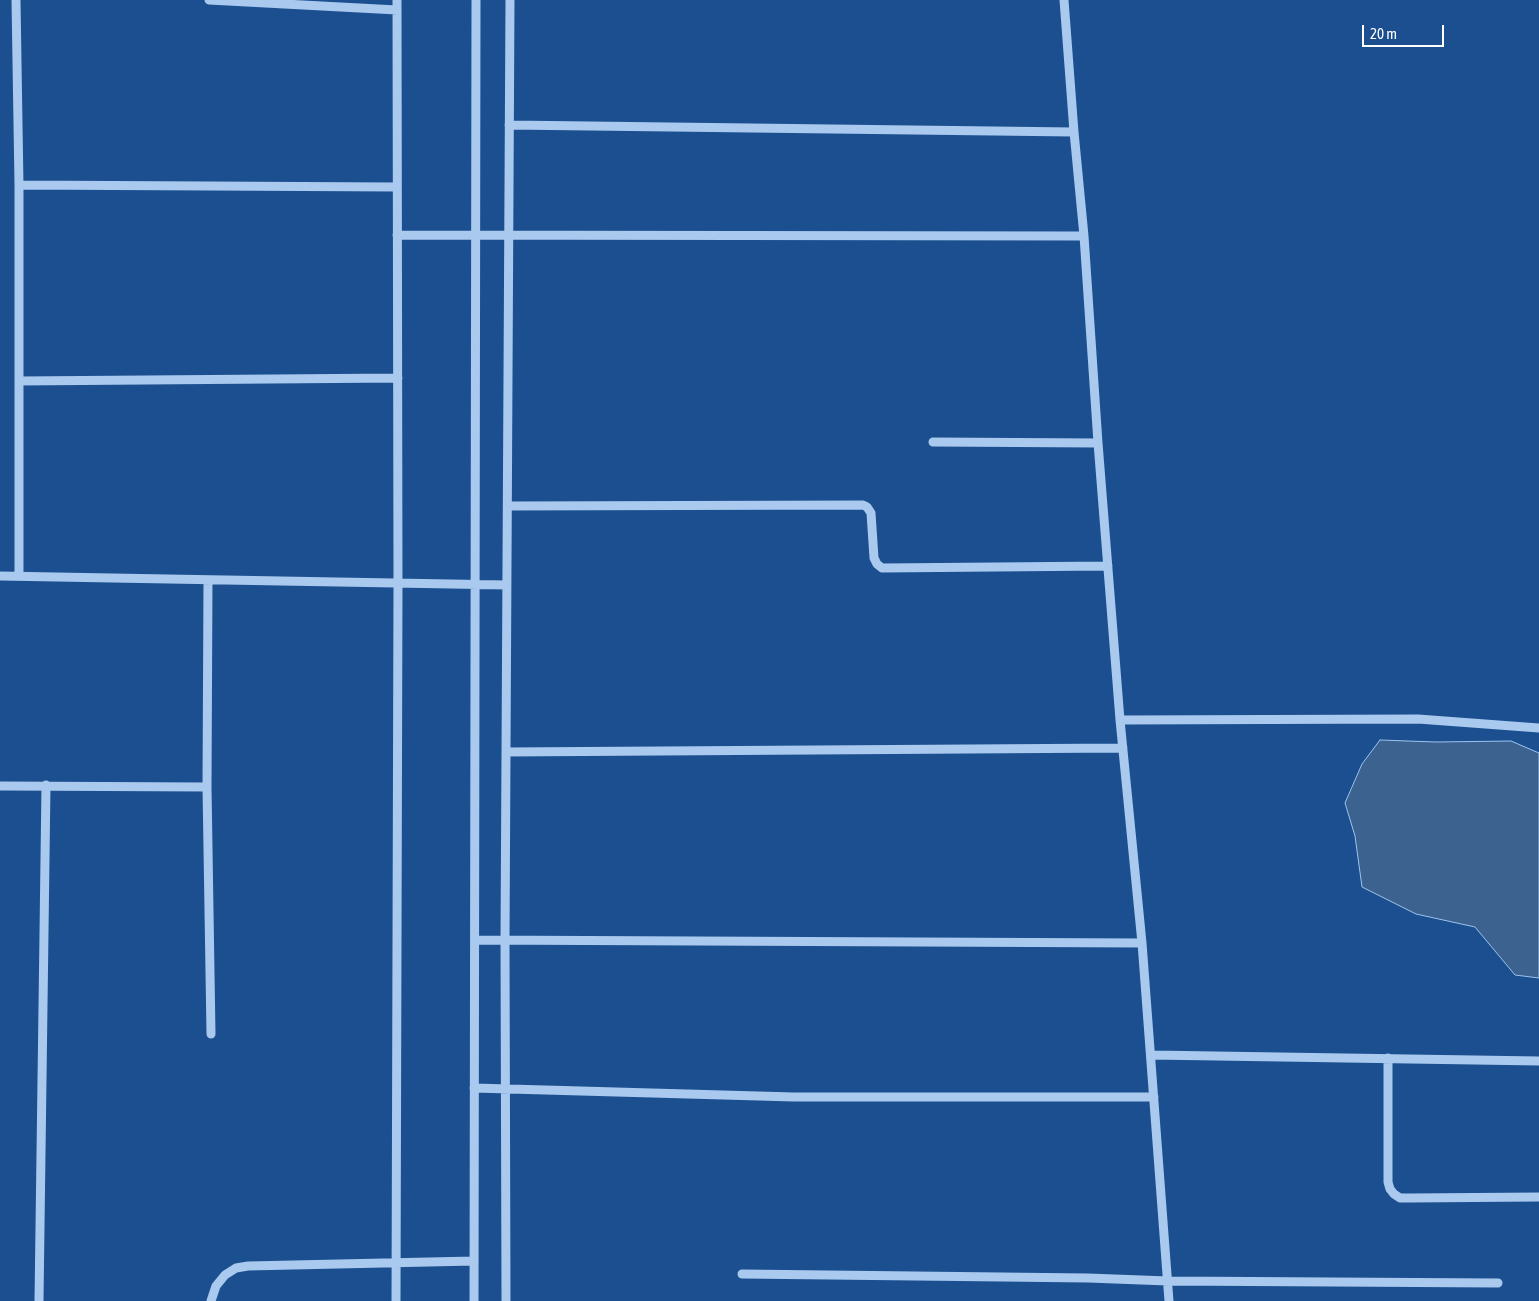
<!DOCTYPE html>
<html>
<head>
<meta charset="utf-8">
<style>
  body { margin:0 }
  #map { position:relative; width:1539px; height:1301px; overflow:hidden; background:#1b4f8f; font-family:"Asap Condensed",sans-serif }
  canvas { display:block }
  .scale { position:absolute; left:1362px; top:25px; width:82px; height:22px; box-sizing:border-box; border:2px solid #fff; border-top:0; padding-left:6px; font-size:15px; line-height:18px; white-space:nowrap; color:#fff; -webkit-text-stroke:4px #1b4f8f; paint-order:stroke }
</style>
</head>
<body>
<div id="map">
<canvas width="1539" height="1301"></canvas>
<div class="scale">20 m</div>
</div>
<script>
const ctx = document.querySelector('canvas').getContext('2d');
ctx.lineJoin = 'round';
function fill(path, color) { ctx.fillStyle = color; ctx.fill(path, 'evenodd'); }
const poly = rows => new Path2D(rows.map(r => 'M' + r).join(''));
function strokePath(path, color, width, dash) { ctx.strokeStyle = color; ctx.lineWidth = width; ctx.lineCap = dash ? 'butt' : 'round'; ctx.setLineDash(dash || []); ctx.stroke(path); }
const water = poly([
  [1380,740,1436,742,1511,741,1539,753,1539,978,1515,975,1475,927,1416,914,1362,887,1355,836,1345,803,1362,764,1380,740]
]);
fill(water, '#3c6290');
strokePath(water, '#9cc4f0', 1);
strokePath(poly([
  [16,0,19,185,19,576],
  [209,0,397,10],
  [1064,0,1074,132,1084,236,1098,443,1120,720,1142,943,1169,1301],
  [509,125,1074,132],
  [19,185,396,187],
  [397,235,1084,236],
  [19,381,398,378],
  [933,442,1098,443],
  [508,506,863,505,867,507,871,513,874,558,877,564,882,568,1108,566],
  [0,576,507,585],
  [208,580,207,787,211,1034],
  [1120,720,1418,719,1539,728],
  [506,752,1123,748],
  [0,786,207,787],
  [475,940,1142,943],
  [1151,1055,1539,1061],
  [1388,1058,1388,1182,1390,1189,1394,1194,1400,1198,1409,1198,1539,1197],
  [474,1088,794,1097,1154,1097],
  [742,1274,1088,1278,1168,1281,1498,1283],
  [39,1301,46,785],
  [211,1301,216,1286,225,1275,236,1268,248,1266,474,1261],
  [396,1301,398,583,397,0],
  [474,1301,476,0],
  [506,1301,505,941,510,0]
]), '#a9c9ee', 9);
</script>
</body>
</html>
